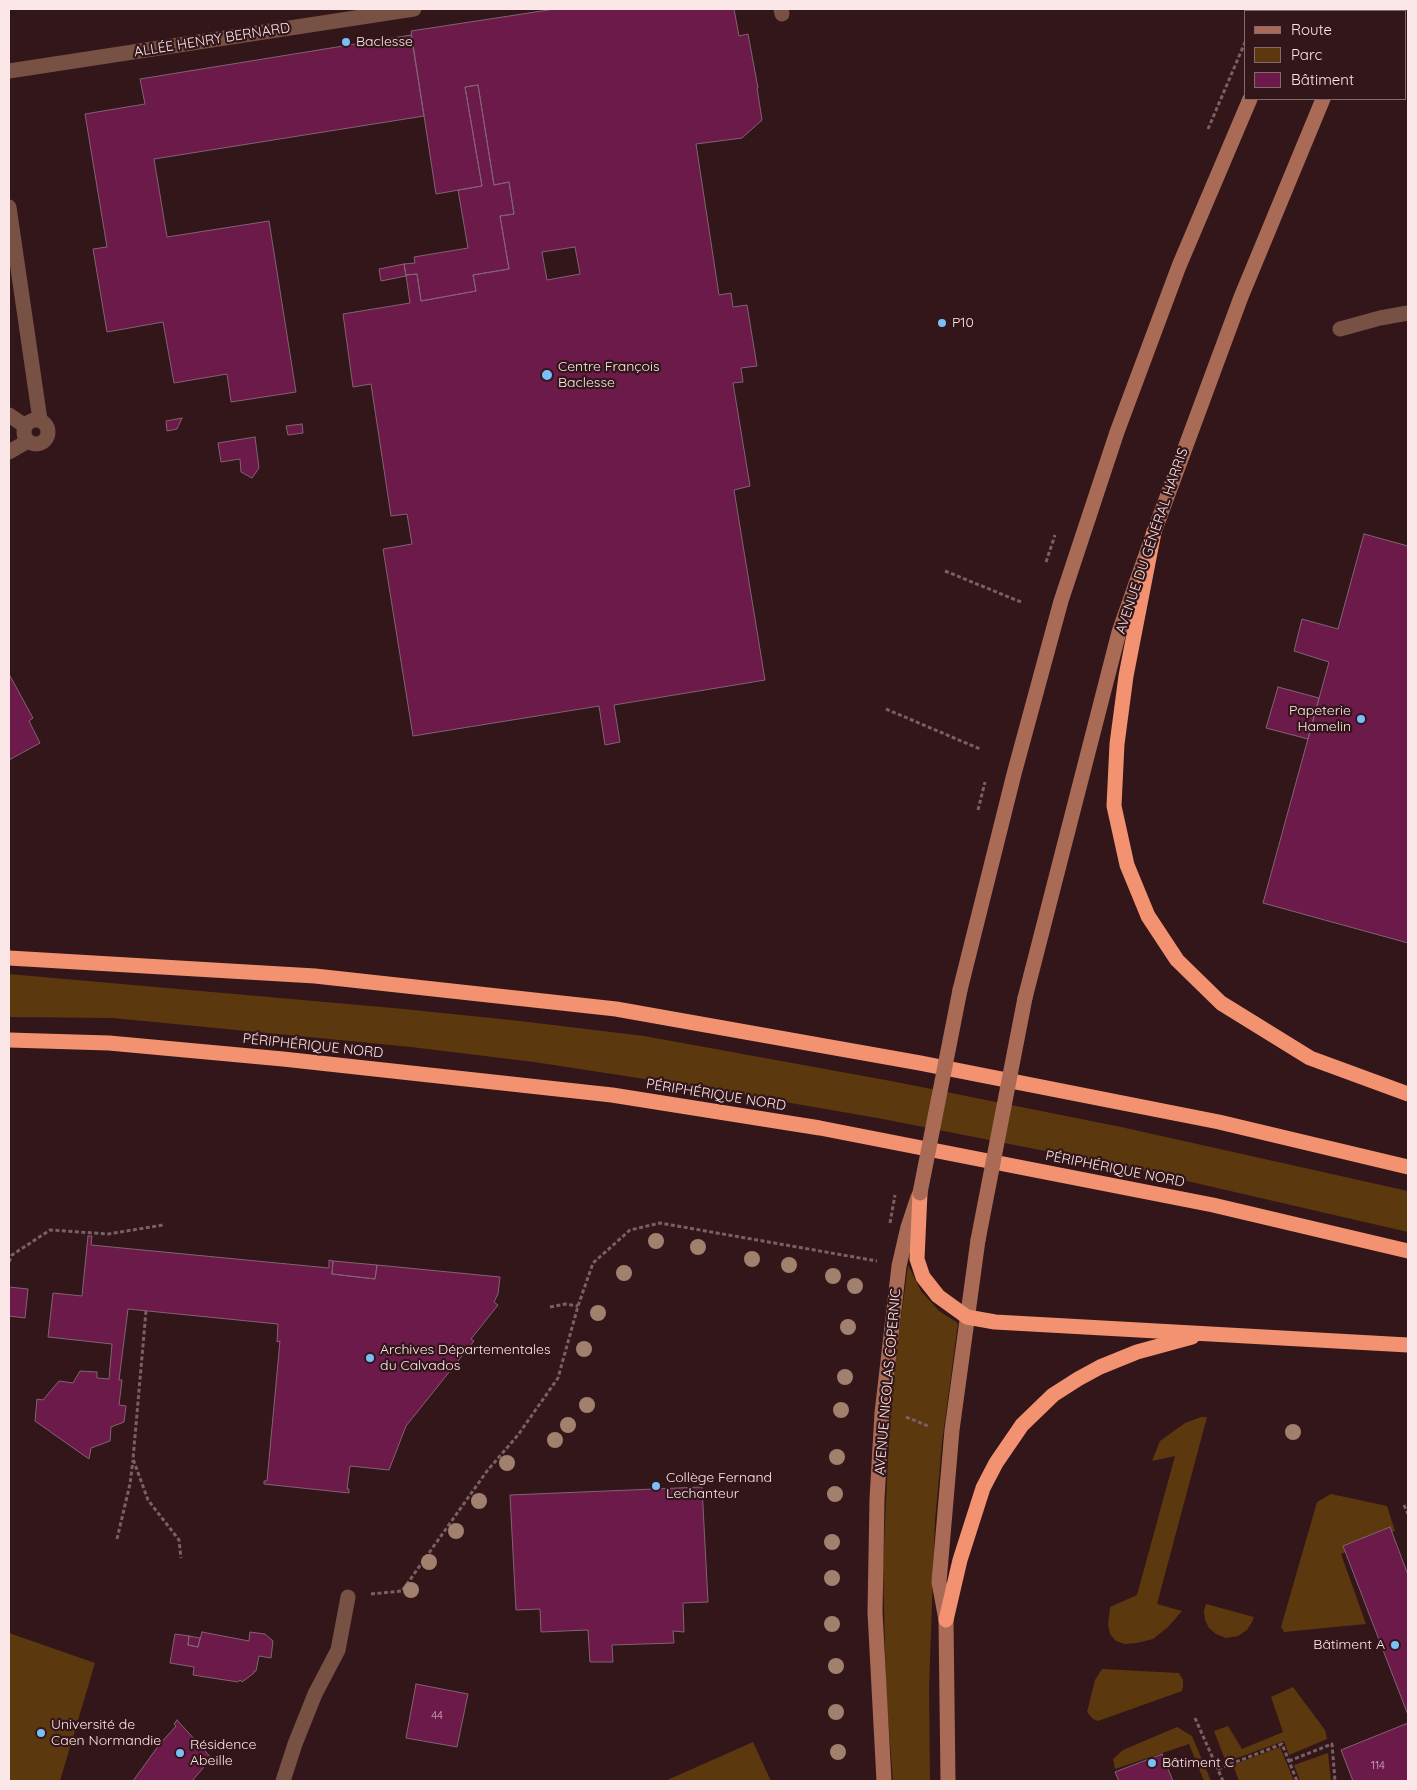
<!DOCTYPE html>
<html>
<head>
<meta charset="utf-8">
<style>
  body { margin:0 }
  #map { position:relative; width:1417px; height:1790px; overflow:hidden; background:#321619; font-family:Quicksand,sans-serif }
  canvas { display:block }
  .frame { position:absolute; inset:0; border:10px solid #fce7e8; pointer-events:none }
  .legend { position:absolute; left:1244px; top:10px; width:162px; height:90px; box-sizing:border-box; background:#321619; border:1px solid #836a6c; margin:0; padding:6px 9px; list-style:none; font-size:15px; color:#fce7e8 }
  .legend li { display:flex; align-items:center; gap:10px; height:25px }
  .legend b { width:25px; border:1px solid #836a6c }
</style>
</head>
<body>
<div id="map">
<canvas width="1417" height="1790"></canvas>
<div class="frame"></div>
<ul class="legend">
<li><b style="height:6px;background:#a96b56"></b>Route</li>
<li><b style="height:14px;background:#5c380e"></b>Parc</li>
<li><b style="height:14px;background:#6b1a4a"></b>Bâtiment</li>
</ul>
</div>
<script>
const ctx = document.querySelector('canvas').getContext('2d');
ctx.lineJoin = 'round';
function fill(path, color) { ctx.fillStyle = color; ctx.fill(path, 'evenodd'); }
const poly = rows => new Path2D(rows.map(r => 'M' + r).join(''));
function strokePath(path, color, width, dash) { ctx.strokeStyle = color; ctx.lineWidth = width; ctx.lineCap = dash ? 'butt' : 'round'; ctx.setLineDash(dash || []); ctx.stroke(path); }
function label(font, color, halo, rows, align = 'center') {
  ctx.font = font + ' Quicksand,sans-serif'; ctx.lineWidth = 4.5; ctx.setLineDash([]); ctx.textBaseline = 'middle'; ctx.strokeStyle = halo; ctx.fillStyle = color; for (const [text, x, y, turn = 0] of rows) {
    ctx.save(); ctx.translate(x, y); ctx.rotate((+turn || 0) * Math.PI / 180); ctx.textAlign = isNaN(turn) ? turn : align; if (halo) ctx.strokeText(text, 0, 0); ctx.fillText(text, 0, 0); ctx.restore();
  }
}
fill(poly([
  [9,974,404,1009,520,1021,644,1036,891,1081,1121,1127,1408,1191,1408,1232,1126,1167,883,1119,710,1089,534,1062,411,1047,113,1018,9,1017],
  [908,1265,921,1291,939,1311,958,1323,942,1443,935,1521,929,1687,930,1781,893,1781,886,1692,883,1565,889,1438,893,1377],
  [1201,1417,1207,1417,1157,1604,1182,1611,1168,1627,1153,1639,1137,1643,1125,1644,1116,1641,1110,1634,1108,1625,1110,1607,1137,1595,1175,1456,1152,1461,1160,1441,1185,1423],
  [1331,1494,1387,1506,1395,1531,1341,1554,1366,1624,1284,1632,1281,1627,1317,1502],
  [1206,1604,1254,1617,1252,1622,1247,1630,1238,1636,1226,1638,1216,1634,1209,1628,1205,1620,1204,1611],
  [9,1633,95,1663,60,1781,9,1781],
  [1102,1669,1179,1673,1183,1680,1183,1687,1182,1691,1098,1721,1093,1719,1087,1712,1095,1680],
  [1293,1687,1325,1730,1327,1739,1289,1755,1284,1741,1226,1762,1214,1731,1228,1726,1242,1749,1283,1732,1271,1697],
  [1177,1727,1192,1736,1211,1781,1204,1781,1189,1744,1115,1769,1113,1759,1123,1750],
  [753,1742,771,1781,665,1781],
  [1280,1747,1294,1781,1239,1781,1233,1765],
  [1328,1753,1331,1781,1300,1781,1294,1765]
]), '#5c380e');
const building = poly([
  [555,9,734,9,739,36,748,34,758,88,757,88,762,120,742,138,696,144,719,295,731,293,733,307,747,305,757,366,741,368,743,382,733,383,750,486,734,490,765,680,614,705,620,742,605,745,599,706,413,736,383,549,412,544,407,514,391,516,371,384,353,387,343,314,410,303,406,275,417,274,421,301,476,291,473,275,509,269,500,216,514,214,509,182,494,185,478,85,465,87,482,186,436,194,411,31,555,9],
  [575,247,580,274,547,280,542,252,575,247],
  [411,35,424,116,154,159,167,237,269,221,296,392,231,402,227,374,174,383,163,322,107,332,93,249,107,247,85,114,145,104,140,79,411,35],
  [478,85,494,185,509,182,514,214,500,216,509,269,473,275,476,291,421,301,417,274,406,275,404,264,415,263,414,257,468,248,458,190,482,186,465,87,478,85],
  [404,264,406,276,381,281,379,269,404,264],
  [182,418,177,429,167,431,166,421,182,418],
  [302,424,303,433,288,435,286,426,302,424],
  [255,437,259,468,252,478,241,472,240,459,221,462,218,443,255,437],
  [1364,534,1408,546,1408,943,1263,903,1329,662,1294,651,1302,619,1338,629,1364,534],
  [9,674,33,718,29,721,40,743,9,760,9,674],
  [1278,687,1319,698,1308,739,1266,728,1278,687],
  [88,1236,92,1236,91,1245,329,1268,329,1260,333,1261,332,1274,375,1279,377,1265,500,1277,498,1294,494,1302,498,1305,471,1339,474,1341,406,1426,389,1470,350,1466,347,1489,349,1489,349,1493,264,1484,264,1481,267,1481,280,1341,277,1342,278,1324,128,1309,119,1380,122,1380,119,1405,126,1406,124,1422,111,1427,110,1441,91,1448,89,1459,35,1421,37,1399,43,1400,59,1381,73,1383,80,1371,97,1372,97,1378,109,1379,112,1344,48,1337,53,1293,82,1296,88,1236],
  [333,1261,377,1265,375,1279,332,1274,333,1261],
  [9,1287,28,1289,25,1318,9,1316,9,1287],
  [702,1487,708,1602,683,1603,684,1632,673,1631,674,1643,612,1645,613,1662,590,1662,588,1630,541,1632,540,1609,516,1610,510,1495,702,1487],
  [1390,1527,1408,1575,1408,1715,1343,1546,1390,1527],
  [202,1632,249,1641,250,1632,265,1634,273,1641,271,1658,259,1656,256,1671,254,1671,254,1673,242,1682,240,1680,238,1682,193,1675,194,1667,170,1663,175,1634,189,1636,188,1645,198,1647,202,1632],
  [189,1636,200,1638,198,1647,188,1645,189,1636],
  [416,1684,468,1694,457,1747,406,1738,416,1684],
  [177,1720,215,1762,212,1764,209,1761,192,1781,133,1781,159,1745,176,1726,174,1724,177,1720],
  [1408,1723,1408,1781,1353,1781,1341,1750,1408,1723],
  [1162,1754,1173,1781,1119,1781,1115,1772,1162,1754]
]);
fill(building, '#6b1a4a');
strokePath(building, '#826372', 1);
strokePath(poly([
  [1258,11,1260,9],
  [1208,129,1246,40],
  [1046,562,1055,535],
  [945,571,1021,602],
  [886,709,980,749],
  [978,810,985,782],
  [9,1262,12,1255,50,1230,108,1234,163,1225],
  [550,1307,565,1304,578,1306],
  [146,1311,133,1459,148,1500,179,1540,181,1558],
  [906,1417,928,1426],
  [1404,1505,1408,1514],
  [117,1539,130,1484,133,1460],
  [371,1594,402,1591,487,1471,518,1435,558,1378,578,1306,593,1263,630,1230,660,1223,877,1261],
  [1195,1718,1223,1781],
  [1289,1761,1332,1744,1335,1781],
  [1218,1769,1282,1744,1297,1781]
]), '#796062', 3, [4, 2.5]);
strokePath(poly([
  [781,9,782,14],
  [9,71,414,9],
  [9,207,40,420],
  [9,415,25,426],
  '24 432a12 12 0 1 1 24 0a12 12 0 1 1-24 0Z',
  [9,452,28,441]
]), '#775143', 15);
strokePath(poly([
  [1340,329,1380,318,1408,313],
  [283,1781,295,1744,315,1694,338,1650,348,1597]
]), '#775143', 15);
strokePath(poly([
  [1287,11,1288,9],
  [1359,11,1360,9],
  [960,990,1014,774,1061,601,1117,432,1179,266,1250,99],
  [1025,998,1119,632,1154,532,1241,297,1323,99],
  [884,1781,875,1612,877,1499,882,1413,899,1266,908,1227,918,1197],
  [948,1781,946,1620,939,1582,952,1430,978,1240]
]), '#a96b56', 15);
strokePath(poly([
  [1154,532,1126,676,1117,744,1114,806,1127,865,1148,916,1177,960,1221,1003,1310,1058,1408,1094],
  [9,958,315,976,616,1009,920,1063,1219,1122,1408,1167],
  [9,1040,109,1043,283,1059,612,1095,820,1128,1213,1205,1408,1251],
  [920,1193,917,1259,923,1277,938,1296,967,1317,995,1322,1408,1345],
  [946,1620,960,1560,983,1488,996,1463,1022,1425,1053,1395,1078,1379,1100,1367,1137,1352,1192,1337]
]), '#f29270', 15);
strokePath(poly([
  [890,1223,895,1195]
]), '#796062', 3, [4, 2.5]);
strokePath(poly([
  [920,1193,960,990],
  [978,1240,1025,998]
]), '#a96b56', 15);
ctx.fillStyle = '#a1806e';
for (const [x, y] of [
  [656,1241],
  [698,1247],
  [752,1259],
  [789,1265],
  [624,1273],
  [833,1276],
  [855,1286],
  [598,1313],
  [848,1327],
  [584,1349],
  [845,1377],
  [587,1405],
  [841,1410],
  [568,1425],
  [1293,1432],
  [555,1440],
  [837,1457],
  [507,1463],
  [835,1494],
  [479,1501],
  [456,1531],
  [832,1542],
  [429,1562],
  [832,1578],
  [411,1590],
  [832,1624],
  [836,1666],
  [836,1712],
  [838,1752]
]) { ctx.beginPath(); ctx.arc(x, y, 8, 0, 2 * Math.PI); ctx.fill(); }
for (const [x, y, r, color] of [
  [346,42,5,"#7abff8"],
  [942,323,5,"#7abff8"],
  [547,375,6,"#7abff8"],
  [1361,719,5,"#7abff8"],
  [370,1358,5,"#7abff8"],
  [656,1486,5,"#7abff8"],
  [1395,1645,5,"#7abff8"],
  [41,1733,5,"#7abff8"],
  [180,1753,5,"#7abff8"],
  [1152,1763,5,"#7abff8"]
]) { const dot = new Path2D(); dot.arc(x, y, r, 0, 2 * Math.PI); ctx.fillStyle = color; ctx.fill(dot); strokePath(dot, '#321619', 2); }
label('11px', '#d8b4c0', null, [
  ["44",437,1716],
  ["114",1378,1766]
]);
label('14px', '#fce7e8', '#321619', [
  ["ALLÉE HENRY BERNARD",212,40,-9],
  ["AVENUE DU GÉNÉRAL HARRIS",1152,541,-71],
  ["PÉRIPHÉRIQUE NORD",313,1046,6],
  ["PÉRIPHÉRIQUE NORD",716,1095,9],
  ["PÉRIPHÉRIQUE NORD",1115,1169,11],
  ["AVENUE NICOLAS COPERNIC",888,1382,-85]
]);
label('14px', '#fce7e8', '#321619', [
  ["Baclesse",356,42],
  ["P10",952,323],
  ["Centre François",558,367],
  ["Baclesse",558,383],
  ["Papeterie",1351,711,"right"],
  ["Hamelin",1351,727,"right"],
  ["Archives Départementales",380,1350],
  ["du Calvados",380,1366],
  ["Collège Fernand",666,1478],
  ["Lechanteur",666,1494],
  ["Bâtiment A",1385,1645,"right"],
  ["Université de",51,1725],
  ["Caen Normandie",51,1741],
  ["Résidence",190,1745],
  ["Abeille",190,1761],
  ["Bâtiment C",1162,1763]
], 'left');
</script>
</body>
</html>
